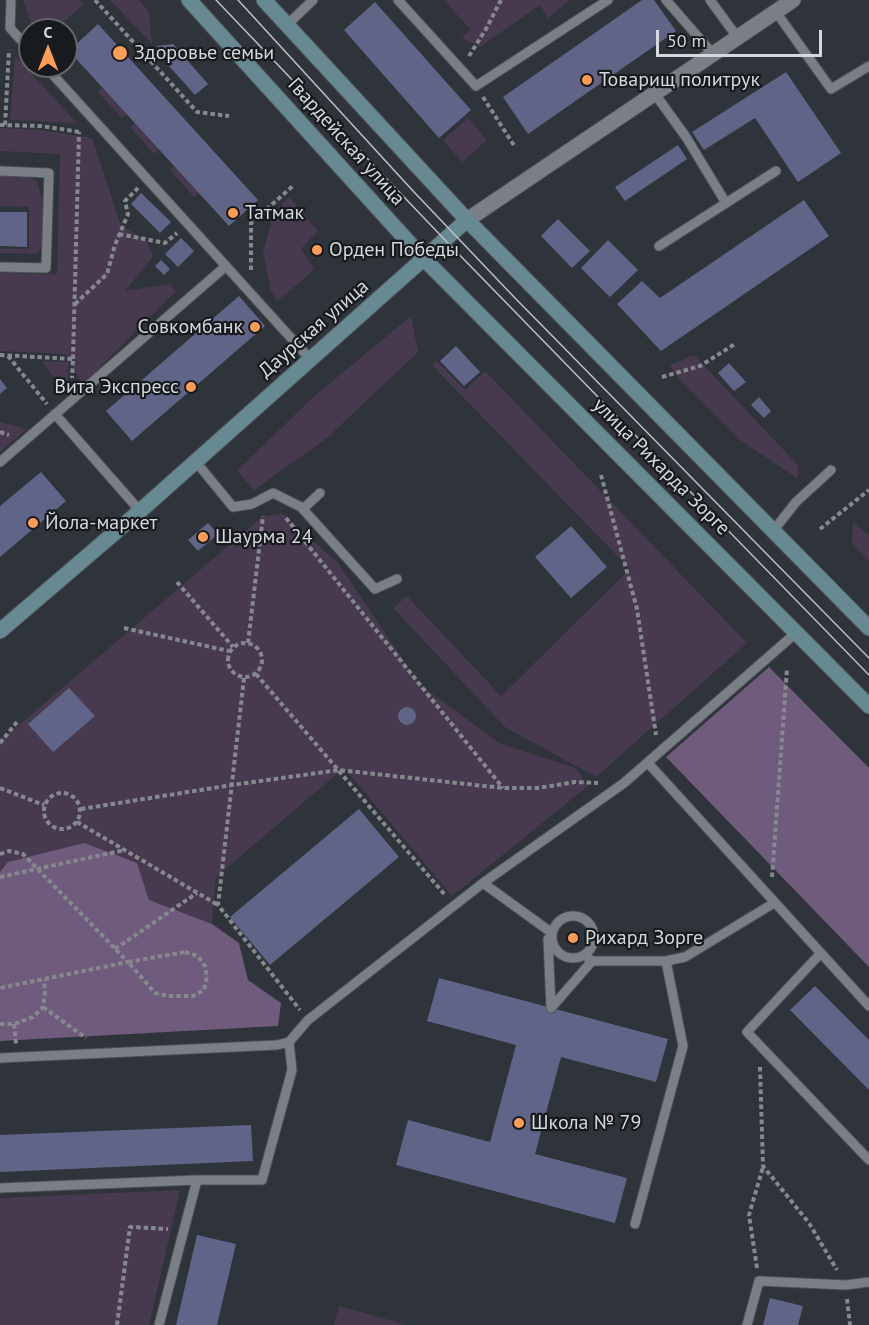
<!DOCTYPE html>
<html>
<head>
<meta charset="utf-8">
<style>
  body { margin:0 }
  #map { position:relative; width:869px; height:1325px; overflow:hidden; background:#2e3439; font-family:"PT Sans",sans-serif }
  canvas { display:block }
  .north { position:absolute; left:18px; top:18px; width:60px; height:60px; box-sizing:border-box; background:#181b1d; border:2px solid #646769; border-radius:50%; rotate:0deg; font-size:16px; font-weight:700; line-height:24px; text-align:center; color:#d5d8dc }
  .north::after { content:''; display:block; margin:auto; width:21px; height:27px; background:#fd9d55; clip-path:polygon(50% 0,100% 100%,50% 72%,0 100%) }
  .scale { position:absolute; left:656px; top:30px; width:166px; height:27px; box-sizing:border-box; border:3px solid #d5d8dc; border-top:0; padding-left:8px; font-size:18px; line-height:21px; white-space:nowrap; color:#d5d8dc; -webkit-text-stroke:4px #181b1d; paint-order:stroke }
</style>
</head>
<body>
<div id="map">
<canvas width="869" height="1325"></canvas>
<div class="north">С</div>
<div class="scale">50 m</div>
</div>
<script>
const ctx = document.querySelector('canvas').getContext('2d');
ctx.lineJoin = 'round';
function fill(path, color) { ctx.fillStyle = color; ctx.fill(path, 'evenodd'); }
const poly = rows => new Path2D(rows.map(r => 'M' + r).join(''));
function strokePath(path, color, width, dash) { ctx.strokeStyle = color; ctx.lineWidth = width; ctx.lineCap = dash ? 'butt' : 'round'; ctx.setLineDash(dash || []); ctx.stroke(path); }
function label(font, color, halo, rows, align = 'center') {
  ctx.font = font + ' "PT Sans",sans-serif'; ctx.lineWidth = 4.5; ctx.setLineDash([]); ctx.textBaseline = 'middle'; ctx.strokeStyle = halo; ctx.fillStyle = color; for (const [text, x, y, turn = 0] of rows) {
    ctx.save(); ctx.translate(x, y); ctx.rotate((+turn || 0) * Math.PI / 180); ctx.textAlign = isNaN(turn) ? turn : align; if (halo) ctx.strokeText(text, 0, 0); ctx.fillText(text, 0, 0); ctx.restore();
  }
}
fill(poly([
  [23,0,80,0,83,5,55,30,39,30,30,21],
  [110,0,139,0,149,12,152,44],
  [444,0,570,0,548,18,540,5,480,47,462,38,470,29],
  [15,56,77,123,10,120],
  [102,88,127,114,122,118,98,92],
  [468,118,487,140,462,162,443,140],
  [135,123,159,149,154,154,130,127],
  [0,128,41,130,92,138,121,226,146,240,153,256,125,291,169,284,176,291,82,385,66,354,0,351,0,273,57,274,60,154,0,151],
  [174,166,199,193,194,197,170,170],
  [0,175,25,176,37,181,42,199,43,217,42,247,36,254,0,253,0,249,29,249,29,207,0,206],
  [290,198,318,231,301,249,314,268,304,279,277,301,271,291,263,252,272,220,283,203],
  [411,316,418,352,327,438,254,490,237,471,312,398],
  [694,355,797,464,799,473,797,478,740,440,678,378,670,365],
  [42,361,69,362,67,396],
  [437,361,465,390,485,371,747,643,596,777,505,727,393,608,407,596,501,696,630,569,432,365],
  [0,422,27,429,0,452],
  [283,514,338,563,420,685,501,744,576,768,588,786,452,896,344,768,216,877,212,924,149,900,137,863,0,872,0,739,18,726,263,516],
  [853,521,869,536,869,561,852,544],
  [180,1190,149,1325,0,1325,0,1198],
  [339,1306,407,1325,334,1325]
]), '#473a4f');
fill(poly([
  [769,667,869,768,869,967,666,757],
  [84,843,137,863,149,900,212,924,239,943,248,980,281,1003,278,1026,0,1041,0,872,8,862]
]), '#6f5b7b');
fill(poly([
  [642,0,654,0,676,31,528,134,503,97],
  [375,2,471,110,439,138,344,30],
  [98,24,258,200,229,226,69,51],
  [173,44,208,84,195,95,169,66,173,64,157,46],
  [786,72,841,153,798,182,755,118,704,150,692,132],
  [678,145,687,159,625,201,615,187],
  [141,193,171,222,160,233,131,204],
  [804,200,829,236,661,351,617,304,642,281,660,298],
  [0,212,27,212,27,247,0,246],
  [558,219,590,251,572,268,541,236],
  [181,238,194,251,178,267,165,254],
  [608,240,638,270,610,297,581,268],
  [161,260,170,269,164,275,155,266],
  [239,296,265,326,132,441,106,411],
  [456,346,480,372,464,386,440,361],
  [729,363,746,382,734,391,718,373],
  [0,379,7,388,0,394],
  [759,397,771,411,764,418,751,405],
  [41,472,66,501,0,557,0,506],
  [208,523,218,534,198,551,188,540],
  [571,526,607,567,571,598,535,557],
  [69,688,95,716,53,752,28,724],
  '398 716a9 9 0 1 1 18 0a9 9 0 1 1-18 0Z',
  [359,809,399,857,270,965,230,917],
  [439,978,668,1039,656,1082,561,1057,535,1154,627,1178,615,1223,396,1165,408,1120,490,1142,516,1045,427,1021],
  [815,986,869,1040,869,1090,790,1010],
  [251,1125,253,1161,0,1172,0,1135],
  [197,1235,236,1244,217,1325,176,1325],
  [770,1298,803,1306,798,1325,763,1325]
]), '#606587');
const lane = poly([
  [11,0,10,28,30,50],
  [398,0,476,86,608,0],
  [666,0,714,55],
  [710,0,738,38],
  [776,12,831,89,869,66],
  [287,25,313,0],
  [45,66,310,359],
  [655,94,686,137,726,203],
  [0,171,49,173,46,268,0,267],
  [659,246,776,171],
  [55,414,140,511],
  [0,462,226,266],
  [196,462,233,507,252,504,273,493,301,507,375,589,397,579],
  [303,509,320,493],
  [773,531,796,502,831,470],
  [648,763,869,1006],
  [483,883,552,933],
  '552 937a21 21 0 1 1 42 0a21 21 0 1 1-42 0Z',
  [548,939,551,1008],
  [820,954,747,1032,869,1160],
  [584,955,592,961,666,961,685,957,774,903],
  [551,1008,592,961],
  [0,1058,277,1045,289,1042,308,1020,483,883,624,783,797,632],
  [0,1188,197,1180,262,1180,292,1070,289,1042],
  [635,1224,683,1046,666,961],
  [159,1325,197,1180],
  [747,1325,759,1281,846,1285,869,1282]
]);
const street = poly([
  [467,220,793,0]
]);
const secondary = poly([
  [189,0,423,258,869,706],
  [264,0,467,220,869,628],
  [0,631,140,511,467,220]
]);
strokePath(lane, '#4b5155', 11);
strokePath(street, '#4b5155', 17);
strokePath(secondary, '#4b5155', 17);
strokePath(poly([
  [95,0,197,112,229,116],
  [469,56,486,29,501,0],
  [483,97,515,147],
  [0,125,41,126,80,132],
  [5,125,9,50],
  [119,234,165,243,177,233],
  [251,270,251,223,294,185],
  [75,304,107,274,115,245,128,214,125,201,138,188],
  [0,355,73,359,72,378],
  [8,356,47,404],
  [73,359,79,132],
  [662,377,700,366,735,344],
  [0,432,9,435],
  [601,475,637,609,656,735],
  [286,518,503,788],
  [820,529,869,490],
  [177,582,233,647],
  [124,628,229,651],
  '228 660a17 17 0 1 1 34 0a17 17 0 1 1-34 0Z',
  [248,643,263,516],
  [256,674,445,895],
  [244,678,218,905,300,1010],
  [0,743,17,722],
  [0,788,44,805],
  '44 811a18 18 0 1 1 36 0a18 18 0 1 1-36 0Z',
  [81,809,232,785,339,770,503,788,538,788,575,782,598,783],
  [77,822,218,905],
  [0,854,9,851,23,854,128,962,0,988],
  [0,877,125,850],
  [772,877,787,669],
  [115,949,197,893],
  [185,952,198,956,205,966,207,977,204,990,193,996,168,996,155,993,128,962,185,952],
  [43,1007,86,1038],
  [0,1024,14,1024,33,1017,43,1007,45,992,44,980],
  [14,1024,16,1044],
  [760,1067,763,1166,809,1223,837,1270],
  [757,1268,749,1215,763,1167],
  [847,1299,850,1325],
  [117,1325,130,1227,168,1229]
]), '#85898e', 4, [4.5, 3]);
strokePath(lane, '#797f85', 9);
strokePath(street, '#797f85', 15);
strokePath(secondary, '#678992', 15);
strokePath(poly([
  [216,0,445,240,869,675],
  [238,0,414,192,515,298,869,658]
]), '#bdc0c5', 1.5);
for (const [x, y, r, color] of [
  [120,53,8,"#fd9d55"],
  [587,80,6,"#fd9d55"],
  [233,213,6,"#fd9d55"],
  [317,250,6,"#fd9d55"],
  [255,327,6,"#fd9d55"],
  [191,387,6,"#fd9d55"],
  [33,523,6,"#fd9d55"],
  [203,537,6,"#fd9d55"],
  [573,938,6,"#fd9d55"],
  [519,1123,6,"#fd9d55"]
]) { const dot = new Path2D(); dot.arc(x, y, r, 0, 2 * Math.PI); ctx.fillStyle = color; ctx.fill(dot); strokePath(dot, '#181b1d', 2); }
label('20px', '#d5d8dc', '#181b1d', [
  ["Здоровье семьи",134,53],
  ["Товарищ политрук",599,80],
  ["Татмак",245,213],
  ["Орден Победы",329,250],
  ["Совкомбанк",243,327,"right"],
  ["Вита Экспресс",179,387,"right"],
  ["Йола-маркет",45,523],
  ["Шаурма 24",215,537],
  ["Рихард Зорге",585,938],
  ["Школа № 79",531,1123]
], 'left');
label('20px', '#d5d8dc', '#181b1d', [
  ["Гвардейская улица",346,142,48],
  ["Даурская улица",314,329,-41],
  ["улица Рихарда Зорге",661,467,45]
]);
</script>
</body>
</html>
